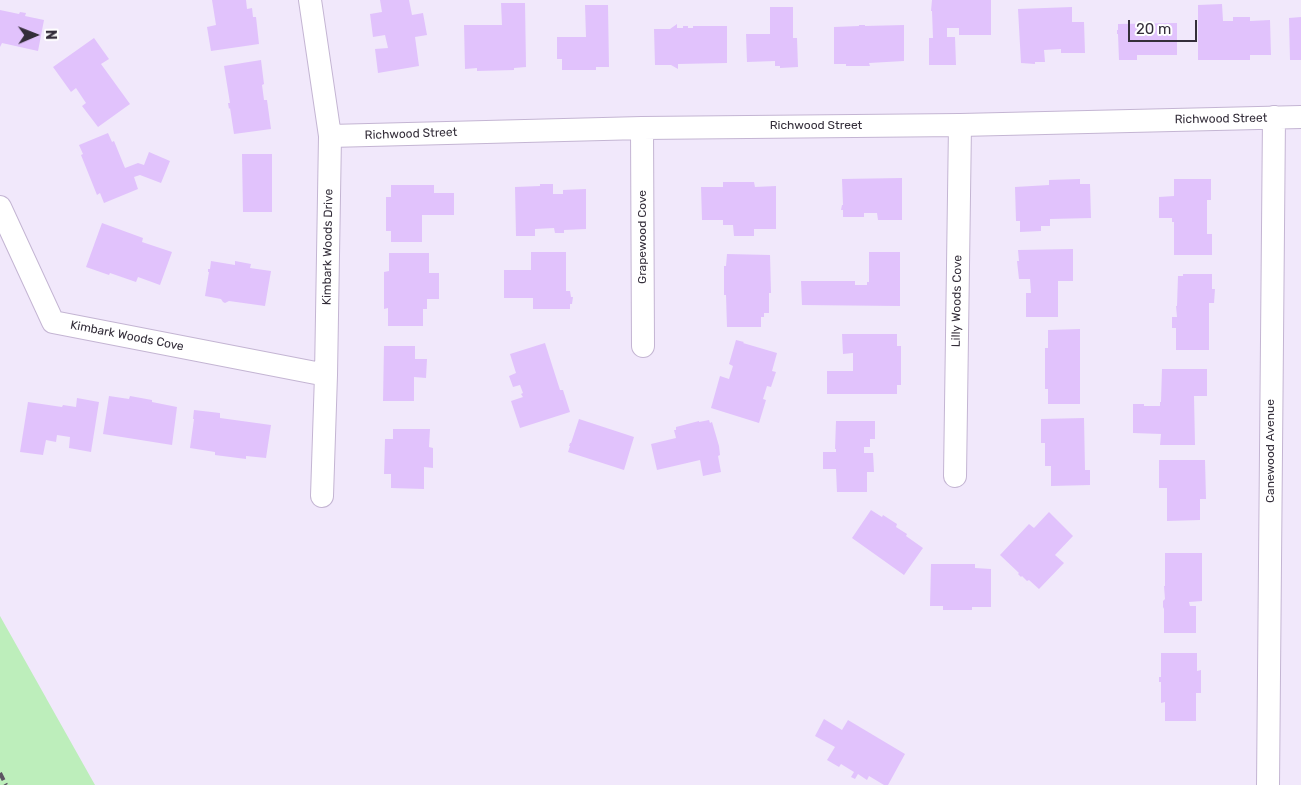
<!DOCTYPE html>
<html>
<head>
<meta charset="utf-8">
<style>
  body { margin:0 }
  #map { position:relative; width:1301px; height:785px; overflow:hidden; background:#f1e8fb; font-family:Rubik,sans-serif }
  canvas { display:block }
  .north { position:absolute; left:10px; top:10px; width:50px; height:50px; -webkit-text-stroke:4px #fff; paint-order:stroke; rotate:89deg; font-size:14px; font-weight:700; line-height:20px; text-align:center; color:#342e3a }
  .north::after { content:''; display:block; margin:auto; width:18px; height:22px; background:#342e3a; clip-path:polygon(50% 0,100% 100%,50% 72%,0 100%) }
  .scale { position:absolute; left:1128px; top:20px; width:69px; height:22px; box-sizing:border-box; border:2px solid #342e3a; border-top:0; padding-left:6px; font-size:15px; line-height:18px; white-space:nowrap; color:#342e3a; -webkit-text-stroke:4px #fff; paint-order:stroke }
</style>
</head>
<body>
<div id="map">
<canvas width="1301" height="785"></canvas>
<div class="north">N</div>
<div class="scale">20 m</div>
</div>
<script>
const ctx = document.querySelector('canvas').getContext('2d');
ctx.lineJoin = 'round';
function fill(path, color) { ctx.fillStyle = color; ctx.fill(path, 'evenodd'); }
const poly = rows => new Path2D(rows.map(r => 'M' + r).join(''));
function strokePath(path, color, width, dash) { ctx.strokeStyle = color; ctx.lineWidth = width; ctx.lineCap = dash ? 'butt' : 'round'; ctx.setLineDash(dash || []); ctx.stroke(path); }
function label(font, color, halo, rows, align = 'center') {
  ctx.font = font + ' Rubik,sans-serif'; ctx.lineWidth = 4; ctx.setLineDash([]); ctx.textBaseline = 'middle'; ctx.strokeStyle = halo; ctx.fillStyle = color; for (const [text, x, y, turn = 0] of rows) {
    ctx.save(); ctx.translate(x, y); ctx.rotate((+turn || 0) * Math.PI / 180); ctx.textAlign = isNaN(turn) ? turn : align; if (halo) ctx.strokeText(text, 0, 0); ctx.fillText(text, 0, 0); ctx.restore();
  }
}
fill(poly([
  [0,616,95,785,0,785]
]), '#bdeebb');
fill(poly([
  [212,0,246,0,247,9,252,8,253,17,256,17,259,44,211,51,207,27,216,25],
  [380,0,409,0,412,15,423,13,427,35,415,37,419,66,378,73,375,49,388,48,385,35,373,37,370,14,382,12],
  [932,0,991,0,991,35,959,35,959,28,947,28,947,37,955,37,956,65,929,65,929,38,933,38,932,11,931,11],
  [501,3,525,3,526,67,514,68,514,70,477,71,477,68,465,69,464,25,502,25],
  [1222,4,1223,21,1233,21,1233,17,1250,17,1250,21,1270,20,1271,55,1250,55,1250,60,1198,60,1198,5],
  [585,5,608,5,609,67,596,67,596,70,562,70,562,59,557,59,557,37,586,37],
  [770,7,793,7,793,38,797,38,798,67,780,68,780,66,775,66,775,61,747,62,746,34,770,34],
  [1072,7,1072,22,1084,22,1085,53,1061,53,1061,49,1044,50,1045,62,1035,62,1035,64,1021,63,1018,9],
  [0,10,19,14,20,12,26,13,25,16,44,20,38,51,2,43,0,47],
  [1301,17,1301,60,1290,60,1289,18],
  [1177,23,1177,55,1137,55,1137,60,1119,60,1118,34,1117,34,1117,30,1118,30,1118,24],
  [677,24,677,28,683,28,683,26,688,26,688,28,693,28,693,26,727,26,727,63,678,64,678,69,671,65,655,65,654,29,670,29],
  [859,25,865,25,865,26,904,25,904,61,869,63,870,66,846,66,846,64,834,64,834,27,859,26],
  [94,38,109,59,101,64,130,104,98,127,82,106,86,103,76,88,71,92,53,67],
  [261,60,264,84,262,85,264,100,267,100,271,129,234,134,230,108,229,109,228,103,230,103,224,66],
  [108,133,112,142,114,141,125,168,138,163,144,165,149,152,170,161,161,183,140,175,134,177,138,189,104,203,100,193,97,195,81,155,83,154,79,145],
  [242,154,272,154,272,212,243,212],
  [902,178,902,220,878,220,877,213,864,213,864,217,843,217,843,210,841,210,842,205,843,205,842,179],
  [1080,179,1080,184,1090,184,1091,218,1050,219,1050,226,1041,226,1041,231,1020,232,1020,221,1016,221,1015,187,1049,185,1049,180],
  [1174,179,1211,179,1211,200,1207,200,1207,234,1212,234,1212,255,1174,255,1174,222,1172,222,1172,218,1159,218,1159,197,1174,196],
  [723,182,754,182,755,187,776,186,776,229,754,229,754,236,734,236,733,225,723,225,723,220,702,220,701,187,723,187],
  [540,184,553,184,553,194,563,194,563,190,586,189,586,229,564,230,564,233,555,233,554,228,535,229,535,236,516,236,515,187,540,186],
  [391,185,434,185,434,193,454,193,454,215,422,215,422,242,391,242,391,231,386,231,386,197,391,197],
  [102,223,143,238,142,242,172,252,160,285,138,277,136,282,110,273,109,275,86,267],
  [1073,249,1073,281,1058,281,1058,317,1026,317,1026,293,1031,293,1030,279,1019,279,1017,261,1019,261,1018,250],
  [531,252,566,252,566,291,570,291,571,297,573,297,572,304,570,304,570,309,533,309,533,298,504,298,504,270,531,270],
  [869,252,900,252,900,306,802,305,801,281,855,281,855,285,867,285,867,282,869,282],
  [389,253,429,253,429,273,439,273,439,299,427,299,427,309,423,309,423,326,388,326,388,308,384,309,384,272,389,271],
  [727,254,770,255,771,293,769,293,769,313,764,313,764,317,761,317,761,327,727,327,726,295,724,295,724,266,726,266],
  [211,261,235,265,235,261,251,264,250,268,271,271,265,306,229,301,225,303,223,302,221,299,205,296,209,272,208,272,208,269,210,269],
  [1183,274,1212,274,1212,289,1215,289,1214,303,1209,303,1209,350,1176,350,1176,328,1172,328,1172,317,1177,317,1176,306,1177,306,1178,276,1183,276],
  [1080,329,1080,404,1048,404,1048,389,1045,389,1045,348,1048,348,1048,330],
  [842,334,897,334,897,346,901,346,901,385,897,385,897,394,827,394,827,371,853,371,853,353,843,354],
  [736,340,744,342,743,343,777,353,772,371,776,372,771,387,767,386,763,399,766,400,759,423,711,408,720,376,729,379,733,366,729,364],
  [545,343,560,390,563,390,570,412,520,428,511,401,523,397,521,394,523,393,520,385,513,387,509,376,516,373,510,354],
  [384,346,415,346,415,359,427,359,426,378,414,377,414,401,383,401],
  [1162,369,1207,369,1207,396,1194,396,1195,445,1160,445,1161,434,1133,433,1133,404,1144,404,1144,406,1160,406,1160,402,1161,402],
  [109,396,129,399,130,396,152,400,152,402,177,407,172,445,103,434],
  [77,398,99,402,91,452,69,448,70,437,57,435,56,442,46,440,43,455,20,452,28,402,62,407,63,405,76,407],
  [194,410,220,413,220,418,271,425,266,458,246,456,246,459,215,455,215,452,190,448,194,419,193,419],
  [1084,418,1085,470,1090,470,1090,485,1051,486,1051,466,1045,466,1045,443,1041,443,1041,419],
  [579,419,634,437,624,470,568,452,570,446,569,446,570,443,571,443],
  [709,420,710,423,712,422,719,446,720,455,718,456,721,472,703,476,700,460,657,470,651,444,676,438,674,430,676,430,676,427,699,421,699,422],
  [836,421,875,421,875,439,870,439,870,447,864,447,864,453,873,453,874,472,867,472,867,492,837,492,836,469,823,469,823,452,836,452,836,449,835,449],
  [393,429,430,429,429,447,433,448,433,468,424,467,424,489,391,488,391,474,384,474,385,439,393,439],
  [1159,460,1205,460,1206,499,1200,499,1200,520,1167,521,1167,488,1159,488],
  [871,510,882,517,883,515,897,524,896,527,907,534,906,536,923,548,904,575,852,538],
  [1049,512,1073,536,1055,555,1064,563,1039,589,1029,580,1027,581,1022,576,1021,577,1018,574,1019,573,1000,555,1029,524,1034,528],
  [1165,553,1202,553,1202,601,1189,602,1190,606,1196,606,1196,633,1164,633,1164,609,1163,607,1163,601,1165,599,1164,586,1165,586],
  [931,564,975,564,975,568,991,569,991,607,972,607,972,610,943,610,943,606,930,606],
  [1161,653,1197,653,1197,671,1201,670,1201,693,1196,693,1196,721,1165,721,1165,702,1161,703,1161,682,1159,682,1159,677,1161,677],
  [824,719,842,730,848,720,905,754,888,785,884,785,869,776,867,780,858,774,855,779,851,777,854,772,841,764,839,767,827,760,835,747,815,736]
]), '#e1c2fc');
const street = poly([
  [310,0,330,136,326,375,322,496],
  [642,128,643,346],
  [330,136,642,128,960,125,1301,117],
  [0,207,53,322,326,375],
  [955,476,960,125],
  [1268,785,1274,117]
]);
strokePath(street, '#c4b5d3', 24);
strokePath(street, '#fff', 22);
strokePath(poly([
  [0,773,6,785]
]), '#5c5562', 4, [8, 4]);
label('12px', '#342e3a', '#fff', [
  ["Richwood Street",1221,119,-1],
  ["Richwood Street",816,126],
  ["Richwood Street",411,134,-2],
  ["Grapewood Cove",643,237,-90],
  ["Kimbark Woods Drive",328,247,-89],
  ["Lilly Woods Cove",957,301,-89],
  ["Kimbark Woods Cove",127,336,11],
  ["Canewood Avenue",1271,451,-90]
]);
</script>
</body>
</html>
